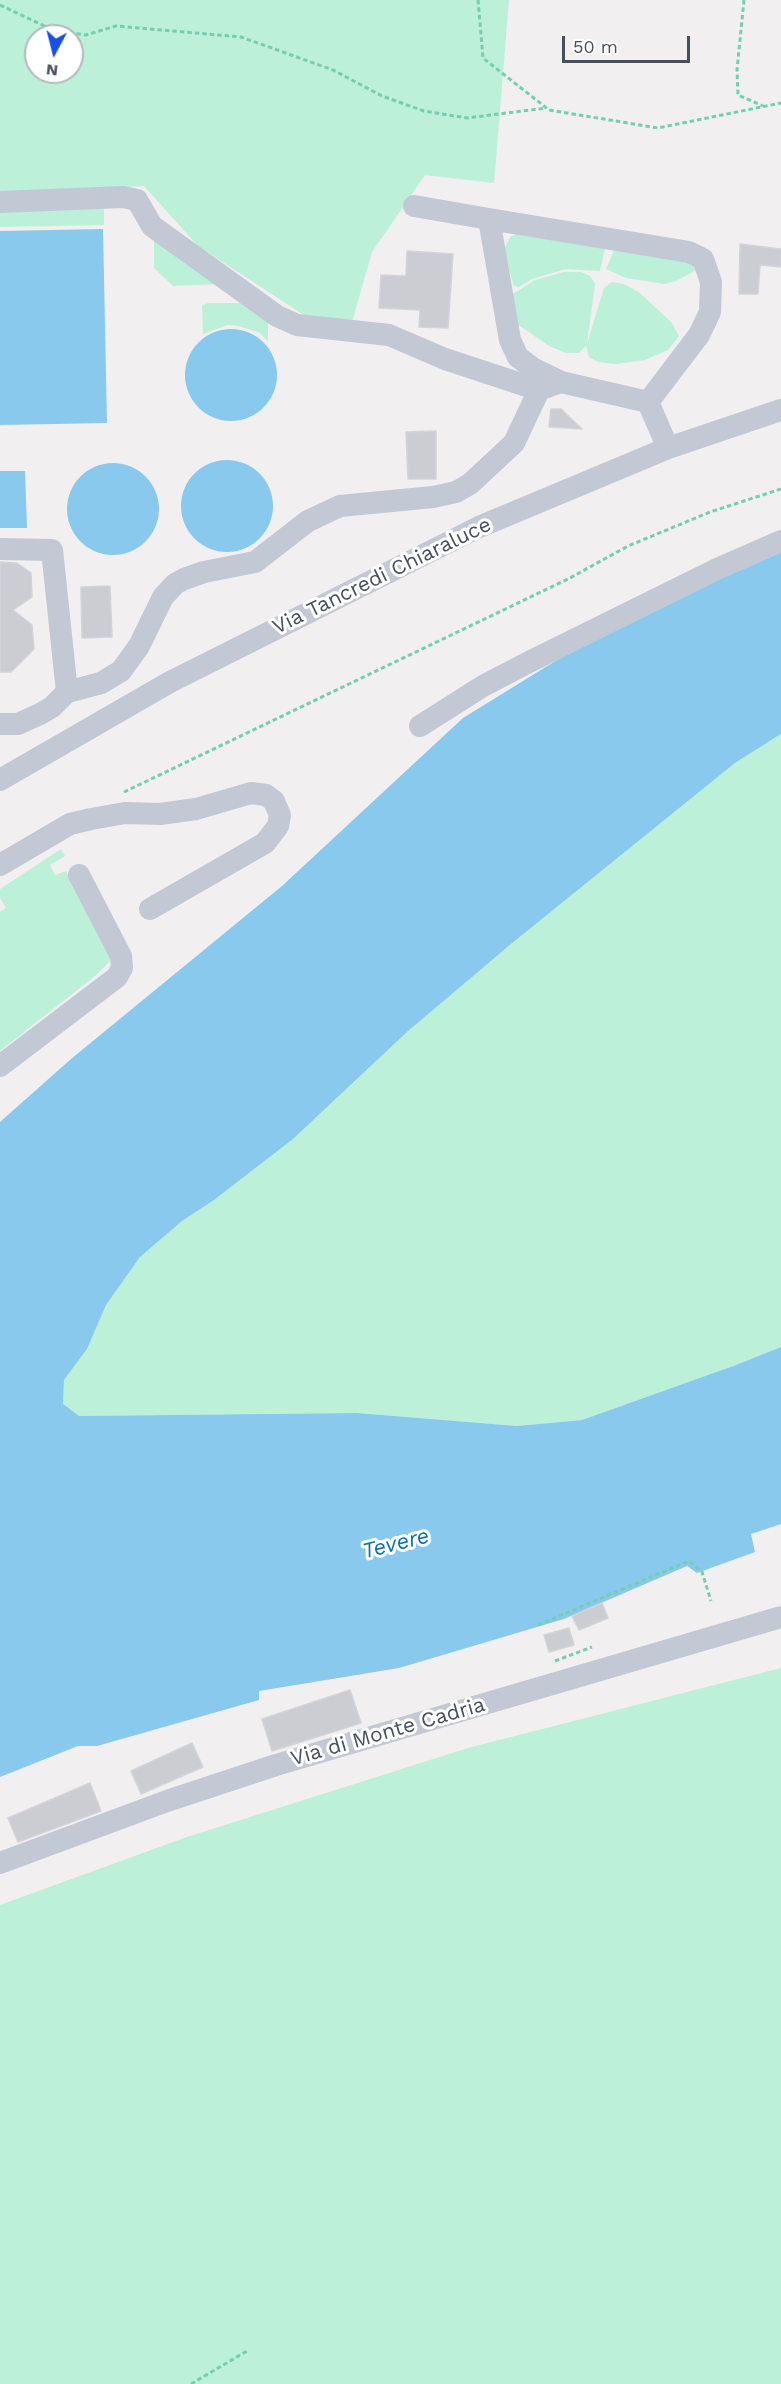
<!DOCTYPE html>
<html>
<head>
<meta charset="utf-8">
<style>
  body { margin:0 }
  #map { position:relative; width:781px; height:2384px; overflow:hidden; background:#f1efef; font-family:"Work Sans",sans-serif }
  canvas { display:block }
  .north { position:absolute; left:24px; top:24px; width:60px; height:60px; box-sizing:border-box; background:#fff; border:2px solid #b5b9be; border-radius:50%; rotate:187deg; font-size:16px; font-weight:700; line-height:24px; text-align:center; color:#464f5d }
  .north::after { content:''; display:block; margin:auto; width:21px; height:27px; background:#1650e4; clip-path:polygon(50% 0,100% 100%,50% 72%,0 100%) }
  .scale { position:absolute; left:562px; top:36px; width:128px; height:27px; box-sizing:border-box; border:3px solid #464f5d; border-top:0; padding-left:8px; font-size:18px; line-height:21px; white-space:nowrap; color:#464f5d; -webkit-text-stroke:4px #fff; paint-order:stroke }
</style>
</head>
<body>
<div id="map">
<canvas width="781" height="2384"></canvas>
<div class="north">N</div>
<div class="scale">50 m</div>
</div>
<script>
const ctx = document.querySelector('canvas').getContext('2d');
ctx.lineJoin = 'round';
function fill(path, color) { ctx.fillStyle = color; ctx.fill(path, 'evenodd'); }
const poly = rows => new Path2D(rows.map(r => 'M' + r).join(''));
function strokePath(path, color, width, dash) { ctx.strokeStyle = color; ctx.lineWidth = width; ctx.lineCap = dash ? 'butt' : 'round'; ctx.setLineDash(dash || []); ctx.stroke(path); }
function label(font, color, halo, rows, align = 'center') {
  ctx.font = font + ' "Work Sans",sans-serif'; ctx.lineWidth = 6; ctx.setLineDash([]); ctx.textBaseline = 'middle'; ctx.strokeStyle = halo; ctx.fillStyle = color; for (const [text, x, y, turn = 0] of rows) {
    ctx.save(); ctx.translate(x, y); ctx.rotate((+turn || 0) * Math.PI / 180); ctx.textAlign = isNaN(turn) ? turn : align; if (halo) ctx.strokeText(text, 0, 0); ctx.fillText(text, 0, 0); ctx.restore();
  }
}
fill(poly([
  [0,0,509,0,494,183,425,175,372,252,352,322,310,319,198,246,144,186,0,195],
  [36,36,72,36,72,72,36,72],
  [101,204,104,209,104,225,0,227,0,210],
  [520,233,605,248,600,271,566,269,532,279,519,287,514,286,503,251,511,236],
  [154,238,222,284,173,286,154,268],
  [616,246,677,257,696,268,693,272,676,281,664,284,626,278,606,269],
  [564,272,581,272,590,276,595,284,587,344,604,288,612,282,624,284,640,293,672,323,679,336,668,350,645,360,615,364,598,362,589,357,586,346,579,353,566,353,549,346,513,321,513,294,535,280],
  [209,303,246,303,264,314,268,324,268,341,260,333,239,326,227,325,203,334,202,305],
  [781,734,781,1347,736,1365,582,1420,517,1426,357,1413,79,1416,63,1405,64,1380,87,1349,106,1305,140,1257,182,1221,214,1200,293,1139,407,1032,511,944,735,763],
  [61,849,65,856,50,865,55,875,66,871,110,955,110,961,95,976,0,1051,0,912,6,908,0,898,0,889],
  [781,1668,781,2384,0,2384,0,1905,187,1837,468,1748]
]), '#bcf0d8');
fill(poly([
  [103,229,107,423,0,425,0,231],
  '185 375a46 46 0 1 1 92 0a46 46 0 1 1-92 0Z',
  '181 506a46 46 0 1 1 92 0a46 46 0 1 1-92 0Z',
  '67 509a46 46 0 1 1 92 0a46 46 0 1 1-92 0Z',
  [0,471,25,471,27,528,0,528],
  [781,550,781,734,735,763,511,944,407,1032,293,1139,214,1200,182,1221,140,1257,106,1305,87,1349,64,1380,63,1404,79,1416,357,1413,517,1426,582,1420,736,1365,781,1347,781,1524,751,1534,755,1552,697,1573,687,1566,564,1619,399,1668,259,1691,259,1700,97,1746,78,1746,0,1777,0,1122,71,1059,282,886,463,718,583,644]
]), '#88c9ed');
const building = poly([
  [740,244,781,249,781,267,760,265,758,294,739,294,740,244],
  [407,251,453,254,448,328,419,327,420,310,379,308,381,275,406,276,407,251],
  [551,409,561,409,582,429,549,427,551,409],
  [436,431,436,479,408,479,406,432,436,431],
  [0,562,17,563,31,573,32,597,13,610,32,625,34,649,11,672,0,672,0,562],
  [110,586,112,637,82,638,81,587,110,586],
  [602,1603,608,1618,579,1630,572,1616,602,1603],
  [569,1628,574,1645,549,1652,544,1635,569,1628],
  [350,1690,361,1723,272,1751,262,1719,350,1690],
  [192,1743,203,1767,141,1794,131,1771,192,1743],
  [90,1783,101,1811,18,1842,8,1818,90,1783]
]);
fill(building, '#cbcdd3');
strokePath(building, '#d3d4da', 1.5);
strokePath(poly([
  [478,0,483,58,549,110,658,128,781,103],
  [744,0,737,70,738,95,763,106],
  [0,5,55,31,86,35,116,26,241,37,333,70,382,96,424,111,467,118,546,108],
  [124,792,570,578,628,546,710,512,781,489],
  [538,1625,689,1561,702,1572,711,1601],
  [555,1661,592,1647],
  [191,2384,247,2351]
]), '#74ceb0', 3, [4.5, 3]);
strokePath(poly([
  [0,202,123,197,137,200,152,226,277,316,297,325,389,335,445,359,539,390],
  [414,206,489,219],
  [648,402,561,382,534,369,518,357,510,340,489,219,689,252,703,259,711,282,710,312,699,335,648,402,668,448],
  [0,549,52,550,67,692,52,707,40,714,18,724,0,724],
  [67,692,101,683,121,671,139,646,163,597,175,584,184,579,204,572,255,562,308,521,340,506,433,497,456,492,470,484,514,443,539,390,561,382],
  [420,726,483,686,529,662,717,569,781,541],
  [0,780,170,682,479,527,668,448,781,410],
  [0,865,70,824,91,819,125,813,160,814,196,809,251,793,266,795,274,801,280,815,278,826,265,843,150,909],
  [0,1066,117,977,122,968,121,956,79,875],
  [0,1863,167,1801,276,1765,781,1617]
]), '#c2c8d4', 22);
label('21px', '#464f5d', '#fff', [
  ["Via Tancredi Chiaraluce",382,576,-26],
  ["Via di Monte Cadria",388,1732,-16]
]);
label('italic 22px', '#0a71ac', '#fff', [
  ["Tevere",396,1544,-14]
]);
</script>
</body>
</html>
